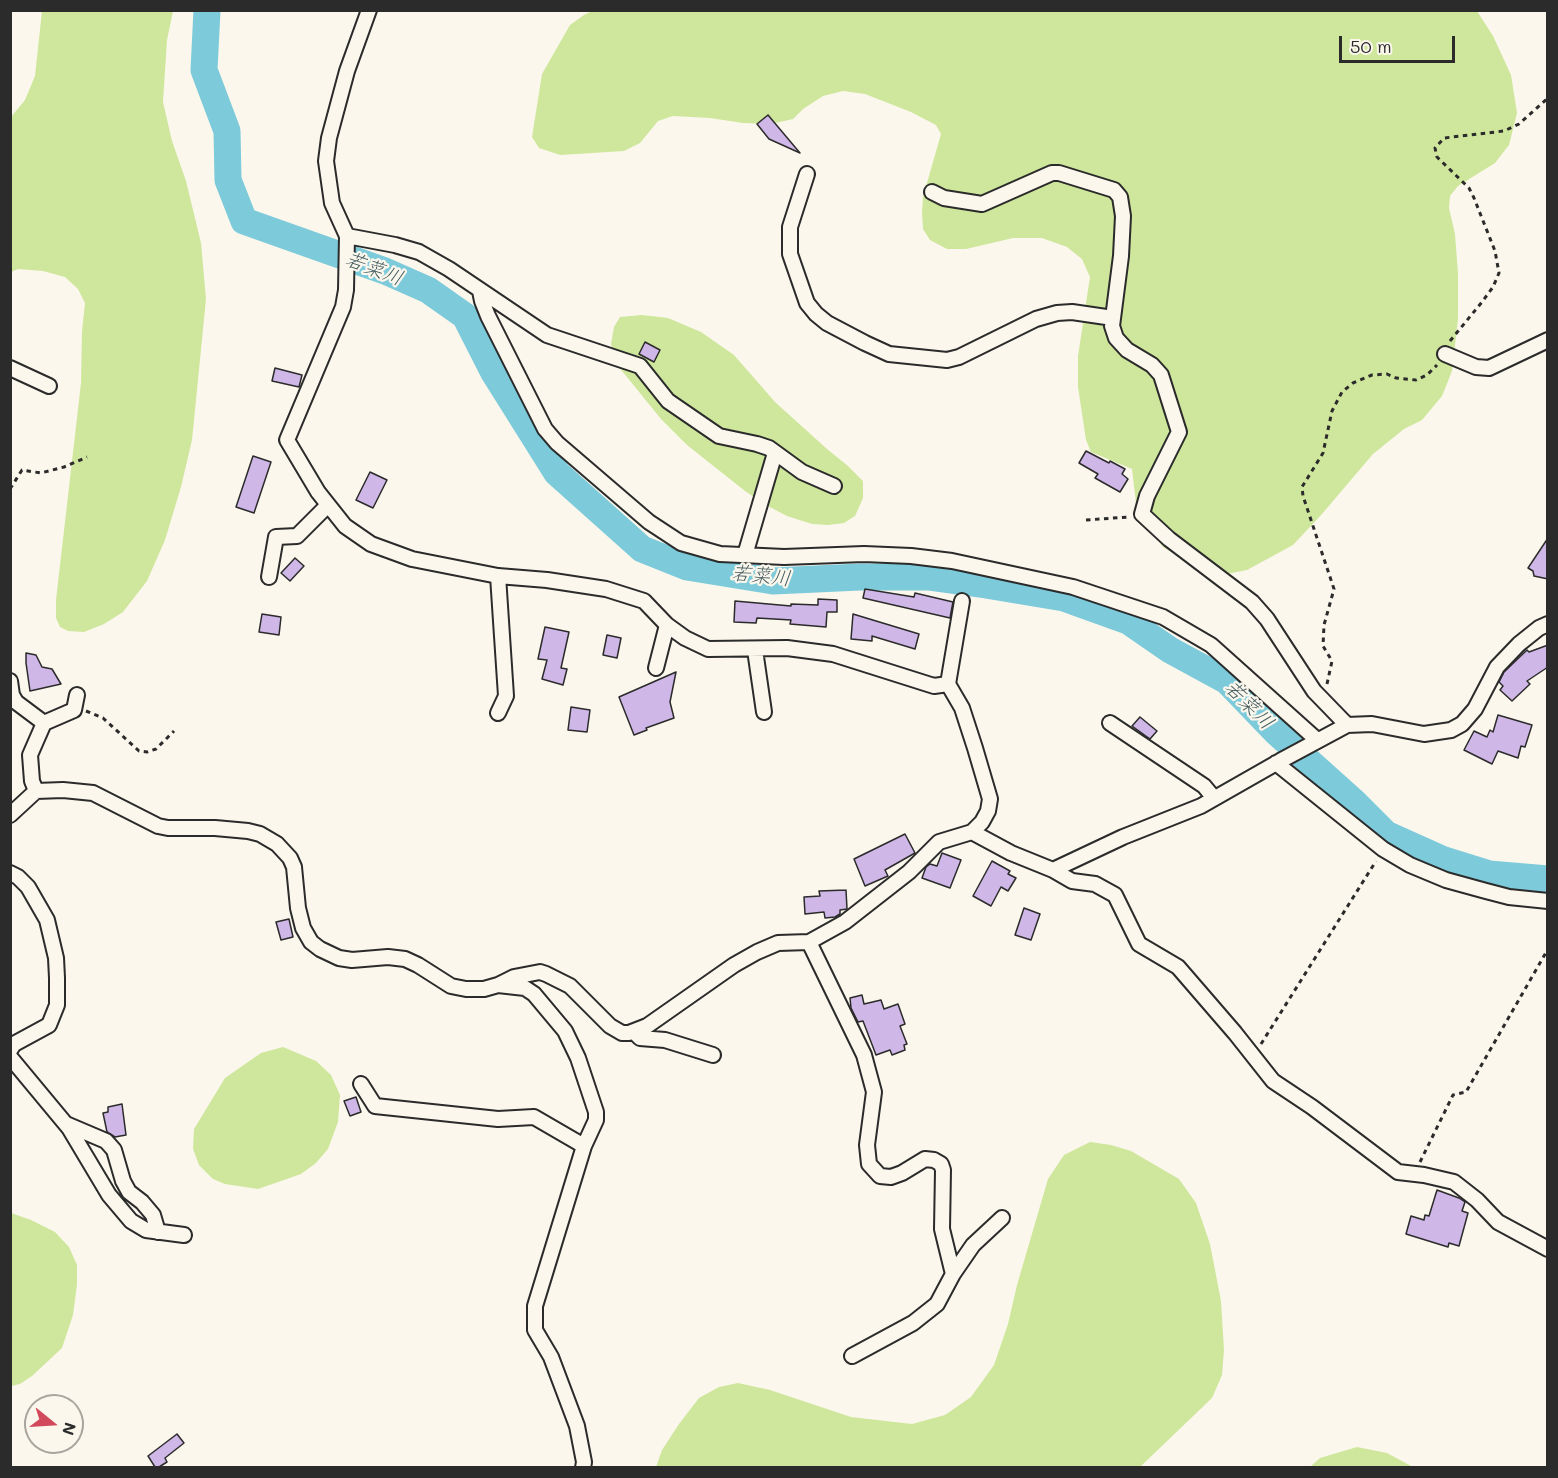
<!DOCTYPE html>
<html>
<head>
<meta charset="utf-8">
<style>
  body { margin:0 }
  #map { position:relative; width:1558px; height:1478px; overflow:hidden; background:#fbf7ec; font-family:Mali,sans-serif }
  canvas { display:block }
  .frame { position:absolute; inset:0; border:12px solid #2b2b2b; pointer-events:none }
  .north { position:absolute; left:24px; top:1394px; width:60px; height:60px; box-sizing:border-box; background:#fbf7ec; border:2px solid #a8a59f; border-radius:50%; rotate:108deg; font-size:16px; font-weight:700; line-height:24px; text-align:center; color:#2b2b2b }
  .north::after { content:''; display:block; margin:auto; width:21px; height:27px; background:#d1495b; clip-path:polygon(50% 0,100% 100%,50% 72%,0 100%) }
  .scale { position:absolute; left:1339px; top:36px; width:116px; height:27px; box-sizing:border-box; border:3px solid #2b2b2b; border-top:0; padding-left:8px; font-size:18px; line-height:21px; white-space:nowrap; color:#2b2b2b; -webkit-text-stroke:4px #fbf7ec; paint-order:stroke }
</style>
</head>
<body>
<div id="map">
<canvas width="1558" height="1478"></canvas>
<div class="frame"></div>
<div class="north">N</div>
<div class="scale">50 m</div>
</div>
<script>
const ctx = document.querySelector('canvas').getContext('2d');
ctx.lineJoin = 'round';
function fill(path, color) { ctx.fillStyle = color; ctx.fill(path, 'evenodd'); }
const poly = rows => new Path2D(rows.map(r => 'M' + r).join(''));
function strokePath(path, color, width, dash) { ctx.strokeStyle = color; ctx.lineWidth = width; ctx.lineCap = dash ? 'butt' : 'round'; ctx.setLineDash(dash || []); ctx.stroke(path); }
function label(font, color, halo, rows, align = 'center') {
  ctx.font = font + ' Mali,"Klee One",sans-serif'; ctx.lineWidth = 4.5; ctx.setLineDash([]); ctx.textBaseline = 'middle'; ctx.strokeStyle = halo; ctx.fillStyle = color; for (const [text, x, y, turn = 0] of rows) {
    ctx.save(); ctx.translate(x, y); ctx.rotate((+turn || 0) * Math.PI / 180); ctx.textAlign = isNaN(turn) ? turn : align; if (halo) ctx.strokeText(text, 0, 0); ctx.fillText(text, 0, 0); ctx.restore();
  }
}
fill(poly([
  [594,10,1477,11,1493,36,1511,75,1517,113,1509,145,1495,163,1458,186,1450,196,1449,208,1455,234,1458,274,1458,319,1452,371,1442,396,1422,420,1404,429,1373,454,1322,514,1293,545,1247,570,1226,574,1194,566,1163,547,1137,512,1132,469,1091,452,1086,440,1078,387,1078,356,1090,277,1082,259,1067,247,1042,238,1013,238,966,249,947,249,930,240,923,229,922,212,923,197,941,134,936,125,911,112,865,94,843,91,823,96,803,109,793,119,771,124,743,123,710,118,673,116,658,121,640,143,624,151,560,155,539,148,532,137,542,74,570,25,584,15],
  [42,11,173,11,167,40,163,102,172,141,186,181,201,243,206,299,192,440,181,487,165,540,147,581,123,612,104,624,84,632,68,631,60,627,56,618,56,600,81,383,82,331,85,303,78,289,65,277,43,271,18,269,11,272,11,117,25,100,35,76],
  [642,315,668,318,701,332,734,355,775,402,827,449,848,466,863,481,863,498,855,516,844,523,828,525,812,524,787,516,766,505,745,491,687,445,661,419,618,366,611,344,614,327,620,317],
  [283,1047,316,1061,331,1075,340,1095,338,1122,328,1149,316,1163,301,1174,258,1189,225,1184,213,1179,199,1165,193,1149,194,1129,225,1078,261,1053],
  [1090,1142,1111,1145,1131,1151,1179,1179,1196,1203,1210,1244,1221,1301,1224,1350,1222,1375,1212,1398,1140,1467,656,1467,662,1450,679,1424,699,1398,719,1387,738,1383,770,1390,851,1417,912,1424,945,1415,971,1397,994,1365,1008,1324,1017,1285,1048,1179,1064,1155],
  [11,1213,31,1220,55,1232,69,1247,77,1265,77,1284,73,1315,62,1348,32,1376,20,1384,11,1386],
  [1357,1447,1387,1453,1413,1467,1310,1467,1320,1458]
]), '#cfe79c');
strokePath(poly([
  [207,10,204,70,227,131,228,180,244,221,385,271,428,290,465,316,493,371,557,473,642,549,687,567,773,581,860,577,928,577,986,585,1064,598,1128,621,1170,650,1227,681,1276,732,1354,802,1386,834,1444,860,1489,874,1548,879]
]), '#7ccada', 27);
const building = poly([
  [768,115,800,153,769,139,757,124,768,115],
  [645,342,660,350,654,362,639,354,645,342],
  [275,368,302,375,299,387,272,381,275,368],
  [1086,451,1109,463,1110,461,1125,469,1122,474,1128,479,1120,492,1095,478,1098,474,1079,463,1086,451],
  [253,456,271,462,254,513,236,507,253,456],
  [370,472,387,480,373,508,356,500,370,472],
  [1548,538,1548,579,1534,576,1533,571,1528,568,1548,538],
  [295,558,304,566,290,581,281,573,295,558],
  [865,589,914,597,915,593,953,602,950,618,863,598,865,589],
  [818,599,837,600,837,612,827,612,826,627,790,624,791,620,757,618,756,623,734,622,735,601,791,606,791,604,818,605,818,599],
  [262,614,281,617,279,635,259,632,262,614],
  [853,614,919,634,915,649,872,636,872,641,851,639,853,614],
  [545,627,569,632,561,668,567,669,563,685,542,679,547,660,538,659,545,627],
  [607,635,621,638,617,658,603,655,607,635],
  [1548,645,1548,667,1527,681,1530,684,1512,701,1500,690,1503,686,1499,682,1504,672,1527,650,1529,652,1548,645],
  [26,653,36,655,42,667,52,669,61,684,30,691,26,663,26,653],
  [676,672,670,702,674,718,646,728,647,730,634,735,619,697,676,672],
  [571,707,590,710,587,732,568,730,571,707],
  [1498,715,1532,725,1525,747,1521,746,1518,758,1498,751,1492,764,1464,750,1474,731,1487,737,1490,730,1493,732,1498,715],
  [1140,717,1157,731,1150,739,1132,726,1140,717],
  [905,834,915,853,885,870,888,876,865,886,854,859,905,834],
  [942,853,961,860,950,888,922,878,926,867,930,864,937,866,942,853],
  [992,861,1010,871,1008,874,1016,878,1008,891,1001,887,991,906,973,896,992,861],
  [846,890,847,909,840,910,840,914,835,917,825,918,824,912,805,914,804,897,820,896,819,891,846,890],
  [1024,908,1040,914,1031,940,1015,935,1024,908],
  [289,919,293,937,281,940,276,922,289,919],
  [862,995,864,1004,881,1000,884,1009,898,1004,905,1024,900,1026,907,1044,904,1045,905,1050,892,1055,890,1050,876,1055,863,1021,858,1022,851,1008,850,998,862,995],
  [356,1097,361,1112,350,1116,344,1101,356,1097],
  [122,1104,126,1135,115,1137,107,1132,103,1113,108,1112,108,1107,122,1104],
  [1437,1190,1459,1198,1465,1202,1462,1211,1468,1213,1459,1246,1449,1243,1448,1247,1406,1234,1411,1216,1424,1220,1425,1215,1429,1216,1437,1190],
  [177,1434,184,1443,165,1458,167,1462,159,1467,155,1467,148,1456,177,1434]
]);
fill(building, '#cfb7e7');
strokePath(building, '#2b2b2b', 1.5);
const minor = poly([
  [807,174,790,227,790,254,807,303,816,314,827,323,865,343,889,354,947,360,959,357,1036,319,1057,313,1072,312,1113,318],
  [932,192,944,198,982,204,1052,173,1059,173,1114,190,1120,197,1123,216,1121,256,1112,326,1116,338,1127,350,1152,365,1161,375,1179,432,1147,496,1142,514,1169,539,1252,602,1267,619,1314,691,1347,725],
  [347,236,395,245,419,252,449,269,547,335,640,366,668,401,719,436,757,444,769,448,802,472,834,486],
  [480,291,482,301,488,316,545,429,557,443,649,522,681,543,720,554,784,557,864,554,911,556,952,561,1073,587,1163,617,1211,645,1317,740],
  [1445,354,1476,367,1489,368,1548,340],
  [10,368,49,386],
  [745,555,775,453],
  [269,577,276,537,297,536,328,505],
  [755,650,764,712],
  [656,668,667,625],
  [10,681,12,695,16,702,44,723,30,755,32,781,36,791],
  [948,684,962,601],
  [498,713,506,696,498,576],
  [44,723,74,710,77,695],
  [1110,723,1204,786,1214,798],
  [1276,763,1383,849,1410,865,1446,880,1486,891,1509,897,1548,901],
  [10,815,36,791,63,790,93,793,158,826,168,828,215,828,248,831,260,834,277,844,290,858,294,867,298,908,303,928,311,942,320,949,339,958,352,960,388,957,405,959,418,965,451,986,466,989,484,989,498,985,514,977,540,972,546,974,570,986,610,1026,622,1033,629,1033,647,1026,734,965,757,952,778,943,809,942,845,922,909,872,939,842,972,832,982,822,988,811,990,799,975,748,962,708,948,684,934,686,833,654,787,648,708,649,685,638,667,625,644,601,606,589,547,580,498,576,412,559,371,544,345,526,318,492,287,440,343,307,346,290,347,236,332,203,326,161,329,138,347,71,369,10],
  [972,832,1011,853,1053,870,1072,881,1095,884,1115,895,1139,944,1178,967,1235,1033,1273,1081,1312,1107,1398,1172,1424,1175,1454,1182,1477,1200,1498,1222,1548,1249],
  [1053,870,1123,837,1201,806,1280,761,1347,725,1372,724,1424,734,1451,730,1462,724,1475,709,1497,667,1519,644,1539,628,1548,624],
  [10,873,18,877,28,887,47,920,56,958,57,978,57,1005,49,1025,14,1044,10,1050],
  [809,942,864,1055,874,1092,867,1145,869,1164,880,1176,891,1177,902,1173,925,1159,934,1160,941,1164,943,1170,942,1229,953,1274],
  [498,985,525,988,534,994,565,1031,578,1058,596,1112,596,1120,584,1146,535,1306,535,1330,551,1357,577,1426,584,1462,583,1468],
  [634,1032,640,1038,665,1040,713,1055],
  [10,1057,69,1128,109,1195,131,1221,146,1230,184,1235],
  [361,1084,375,1106,498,1119,534,1117,584,1146],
  [66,1124,106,1141,114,1150,123,1181,129,1192,142,1202,153,1215,158,1232],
  [852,1356,913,1323,937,1304,953,1274,973,1245,1002,1218]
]);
strokePath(minor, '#2b2b2b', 18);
strokePath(poly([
  [1450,341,1482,302,1493,287,1499,273,1495,251,1474,198,1469,188,1437,157,1435,148,1444,138,1504,131,1519,124,1548,98],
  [10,489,22,470,41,473,64,467,87,457],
  [1086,520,1129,517],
  [1327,684,1332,661,1323,646,1324,625,1334,589,1303,496,1302,487,1323,453,1332,411,1342,392,1353,383,1372,375,1387,374,1396,378,1416,380,1427,375,1437,365],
  [86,711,103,718,139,751,147,752,156,749,174,731],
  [1261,1044,1376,861],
  [1420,1162,1453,1095,1466,1092,1548,949]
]), '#2b2b2b', 3, [4.5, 4.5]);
strokePath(minor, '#fbf7ec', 14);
label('italic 20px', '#435b60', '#fbf7ec', [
  ["若菜川",374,269,21],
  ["若菜川",761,576,6],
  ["若菜川",1249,705,45]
]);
</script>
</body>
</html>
